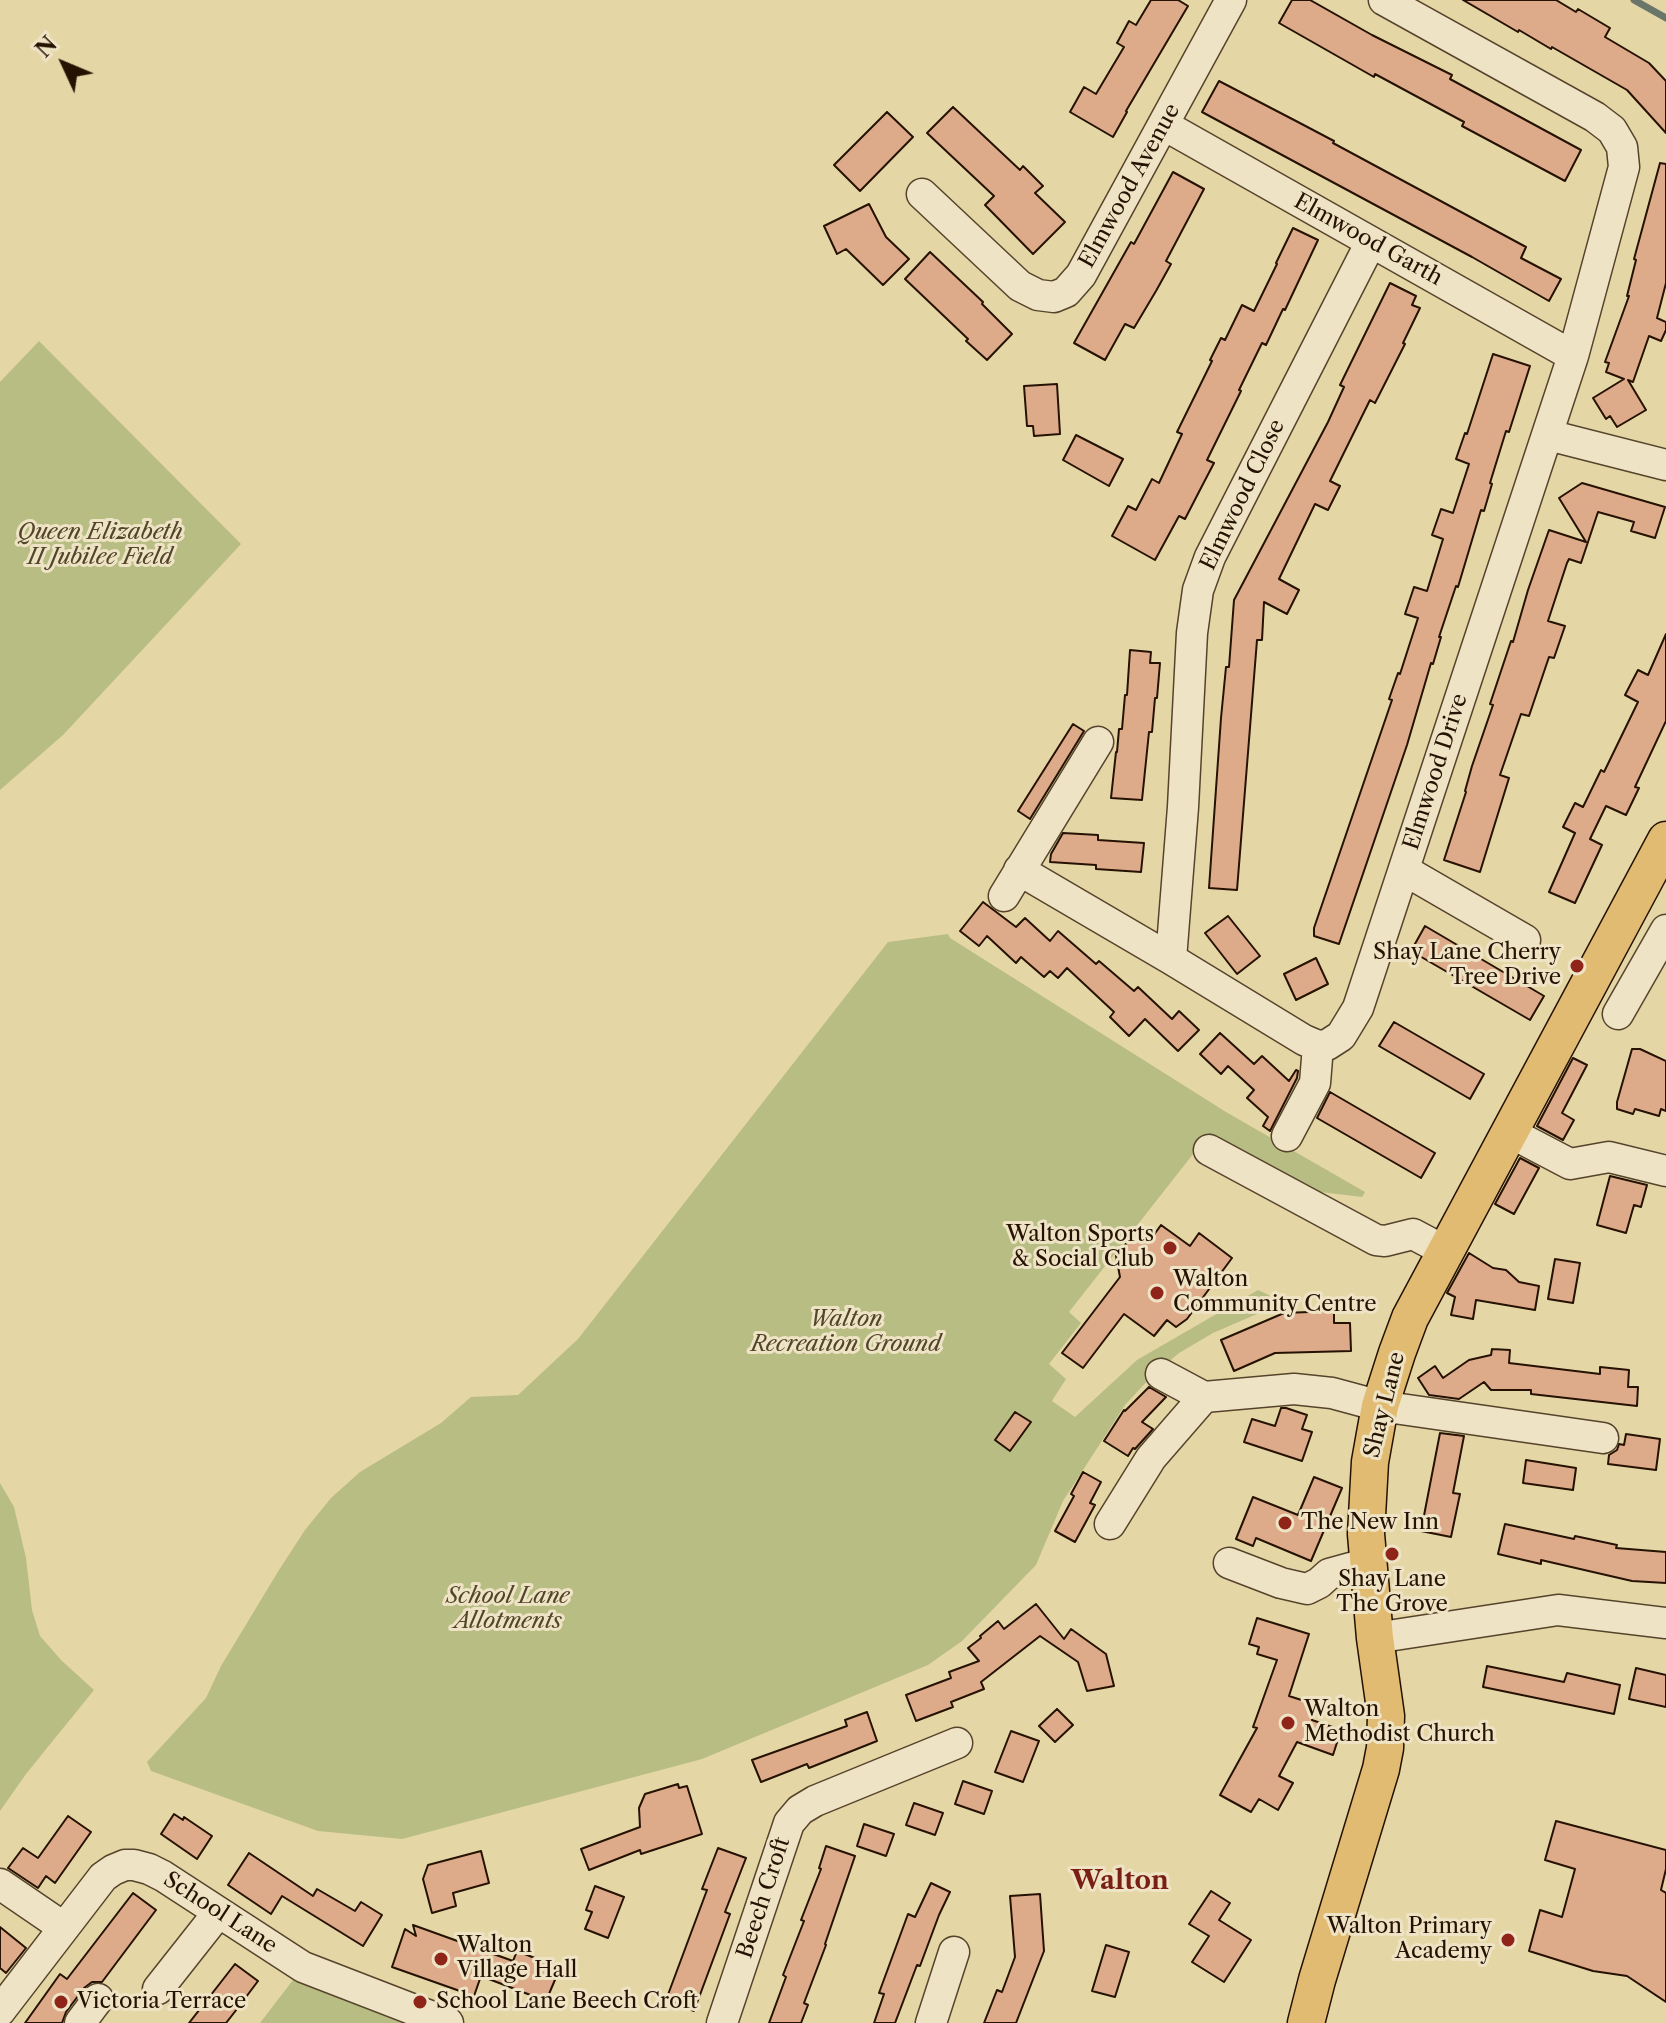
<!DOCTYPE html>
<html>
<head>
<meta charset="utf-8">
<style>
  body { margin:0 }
  #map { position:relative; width:1666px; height:2023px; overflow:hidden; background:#e5d6a6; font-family:"Libre Caslon Text",serif }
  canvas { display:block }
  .north { position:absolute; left:24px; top:24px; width:80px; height:80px; -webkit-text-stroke:6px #eee4c5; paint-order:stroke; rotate:314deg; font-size:22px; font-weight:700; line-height:32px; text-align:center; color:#261202 }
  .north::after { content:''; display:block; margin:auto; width:28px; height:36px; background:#261202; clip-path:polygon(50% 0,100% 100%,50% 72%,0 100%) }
</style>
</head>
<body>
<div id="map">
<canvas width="1666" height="2023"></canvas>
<div class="north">N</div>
</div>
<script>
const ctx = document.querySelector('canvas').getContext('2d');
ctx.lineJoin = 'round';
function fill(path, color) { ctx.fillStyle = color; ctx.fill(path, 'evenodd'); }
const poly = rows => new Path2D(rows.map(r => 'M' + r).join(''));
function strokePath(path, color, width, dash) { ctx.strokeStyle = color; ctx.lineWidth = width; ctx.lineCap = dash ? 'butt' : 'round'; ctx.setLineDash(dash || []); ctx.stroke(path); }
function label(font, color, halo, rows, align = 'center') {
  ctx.font = font + ' "Libre Caslon Text",serif'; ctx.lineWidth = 6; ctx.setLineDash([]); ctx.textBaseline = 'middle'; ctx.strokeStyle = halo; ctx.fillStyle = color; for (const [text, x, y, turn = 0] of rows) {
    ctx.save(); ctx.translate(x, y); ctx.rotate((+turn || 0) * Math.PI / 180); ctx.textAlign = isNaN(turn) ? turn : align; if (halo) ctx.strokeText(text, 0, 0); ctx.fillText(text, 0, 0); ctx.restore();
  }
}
fill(poly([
  [39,341,241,544,63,735,0,790,0,382],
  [948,934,950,938,1226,1112,1365,1192,1362,1197,1312,1191,1208,1135,1069,1312,1081,1323,1049,1364,1066,1379,1052,1401,1075,1417,1137,1360,1258,1290,1269,1295,1273,1307,1213,1333,1179,1353,1151,1377,1125,1405,1063,1501,1036,1565,962,1641,928,1665,702,1759,402,1839,318,1831,151,1771,147,1762,206,1698,221,1666,279,1570,305,1530,331,1498,360,1472,441,1423,471,1397,518,1395,578,1339,888,942],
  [0,1483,14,1507,26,1558,32,1610,40,1636,61,1660,94,1690,26,1774,0,1811],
  [303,1967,427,2023,260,2023]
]), '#b8bd84');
strokePath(poly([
  [1634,0,1666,18]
]), '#697669', 7);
const building = poly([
  [1151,0,1178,0,1188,6,1126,111,1127,112,1113,137,1070,112,1084,87,1096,94,1124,47,1117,43,1129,21,1136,25,1151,0],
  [1292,0,1310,0,1372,35,1452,75,1450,79,1581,150,1565,181,1462,126,1464,122,1375,74,1374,77,1279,23,1292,0],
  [1463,0,1556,0,1576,12,1578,9,1610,28,1605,37,1649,63,1666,81,1666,133,1627,90,1552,47,1551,49,1519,30,1518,32,1463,0],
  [1219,81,1296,121,1334,141,1333,143,1526,247,1521,258,1561,279,1549,301,1472,257,1202,112,1219,81],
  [953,107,1020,170,1023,166,1043,186,1035,193,1065,222,1033,254,985,205,994,196,927,133,953,107],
  [887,112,913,137,860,191,834,165,887,112],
  [1660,163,1666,164,1666,283,1657,318,1666,322,1666,330,1661,341,1649,336,1633,382,1628,380,1646,410,1617,427,1610,416,1606,419,1593,398,1624,379,1606,372,1609,363,1605,362,1629,296,1627,296,1636,260,1634,259,1660,163],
  [1173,172,1204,189,1166,261,1171,264,1156,291,1134,328,1125,324,1105,360,1074,343,1131,242,1134,244,1173,172],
  [869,204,886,237,909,259,883,285,846,249,837,254,824,226,869,204],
  [1293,228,1318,240,1285,310,1283,309,1266,345,1262,343,1239,390,1241,391,1207,460,1214,463,1202,486,1185,519,1179,516,1155,560,1112,536,1128,506,1136,510,1152,479,1159,483,1182,434,1177,432,1212,361,1210,360,1221,338,1225,340,1242,305,1254,311,1277,264,1276,263,1293,228],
  [930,252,983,302,982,304,1012,334,987,360,966,341,968,339,905,279,930,252],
  [1390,283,1416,296,1412,305,1420,308,1403,343,1405,344,1375,403,1370,400,1330,481,1340,486,1328,510,1315,504,1279,579,1299,590,1287,614,1264,602,1262,640,1257,640,1237,890,1209,888,1221,718,1226,667,1229,667,1234,600,1328,422,1344,387,1340,385,1390,283],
  [1493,354,1530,366,1509,432,1506,431,1490,483,1492,484,1484,511,1481,510,1458,587,1456,586,1439,637,1441,637,1433,664,1431,663,1407,745,1339,944,1314,936,1314,928,1392,700,1389,699,1398,673,1400,674,1418,618,1405,614,1414,587,1427,591,1443,539,1432,535,1441,509,1453,513,1469,464,1456,459,1465,433,1467,434,1493,354],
  [1057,384,1060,434,1034,436,1033,426,1027,426,1024,386,1057,384],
  [1076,435,1123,459,1109,486,1063,460,1076,435],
  [1582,483,1665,507,1655,538,1631,531,1634,522,1598,512,1581,563,1569,559,1567,563,1548,621,1565,626,1554,658,1549,657,1529,716,1521,714,1500,775,1509,778,1480,872,1444,860,1466,792,1465,791,1472,766,1493,705,1490,704,1511,641,1513,642,1528,590,1549,530,1586,542,1559,498,1582,483],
  [1666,634,1666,721,1635,787,1639,788,1626,815,1606,806,1590,839,1602,845,1575,903,1549,892,1575,833,1563,827,1575,803,1583,807,1601,770,1604,772,1638,702,1625,695,1638,670,1648,675,1666,634],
  [1130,650,1151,652,1150,663,1160,663,1157,698,1155,698,1152,732,1149,732,1142,800,1111,798,1116,752,1117,752,1119,729,1122,729,1125,695,1127,695,1130,650],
  [1073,724,1084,731,1030,819,1018,811,1073,724],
  [1063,833,1098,835,1098,840,1144,843,1141,872,1096,869,1096,865,1050,862,1051,854,1063,833],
  [983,902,1016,927,1025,918,1050,941,1058,931,1096,964,1099,961,1134,991,1138,987,1172,1019,1179,1011,1199,1030,1178,1051,1145,1019,1129,1036,1110,1017,1114,1012,1067,968,1058,978,1050,971,1044,977,1021,957,1016,963,987,936,979,946,960,931,983,902],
  [1228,916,1260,956,1237,974,1205,933,1228,916],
  [1425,926,1544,996,1530,1020,1411,951,1425,926],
  [1316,958,1328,984,1296,1000,1284,974,1316,958],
  [1394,1022,1484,1074,1470,1099,1379,1046,1394,1022],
  [1220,1033,1254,1064,1262,1056,1289,1081,1296,1070,1298,1071,1297,1078,1270,1131,1263,1126,1268,1117,1247,1098,1254,1090,1228,1066,1221,1074,1200,1054,1220,1033],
  [1632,1049,1640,1049,1666,1061,1666,1111,1661,1109,1659,1116,1635,1109,1633,1114,1617,1109,1617,1102,1632,1049],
  [1573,1058,1587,1065,1562,1113,1574,1120,1563,1140,1537,1126,1573,1058],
  [1330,1092,1435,1153,1421,1178,1317,1118,1330,1092],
  [1520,1158,1539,1168,1514,1214,1495,1204,1520,1158],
  [1610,1176,1647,1185,1641,1207,1634,1205,1626,1233,1597,1225,1610,1176],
  [1161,1225,1190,1246,1199,1233,1232,1258,1187,1319,1176,1327,1167,1320,1154,1336,1124,1314,1083,1368,1062,1353,1120,1277,1116,1256,1129,1240,1151,1239,1161,1225],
  [1469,1253,1493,1268,1506,1270,1519,1282,1539,1286,1535,1310,1476,1300,1473,1319,1451,1315,1455,1297,1447,1293,1469,1253],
  [1555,1259,1580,1263,1573,1303,1548,1299,1555,1259],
  [1334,1311,1334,1323,1350,1323,1351,1351,1275,1353,1234,1371,1221,1340,1284,1313,1334,1311],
  [1492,1349,1510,1350,1509,1363,1600,1374,1600,1367,1629,1370,1628,1387,1638,1387,1637,1406,1531,1394,1531,1390,1491,1390,1484,1382,1459,1399,1429,1395,1418,1378,1435,1366,1443,1378,1469,1360,1491,1355,1492,1349],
  [1149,1387,1166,1397,1142,1422,1153,1429,1135,1449,1133,1448,1128,1456,1104,1441,1124,1410,1125,1411,1149,1387],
  [1281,1408,1286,1408,1307,1415,1302,1429,1312,1432,1302,1461,1244,1442,1252,1419,1275,1426,1281,1408],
  [1015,1412,1031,1422,1010,1451,995,1440,1015,1412],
  [1440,1433,1464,1436,1453,1493,1460,1494,1451,1537,1421,1531,1440,1433],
  [1626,1434,1660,1439,1656,1470,1608,1464,1609,1455,1617,1450,1619,1444,1624,1445,1626,1434],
  [1526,1460,1576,1468,1573,1490,1523,1483,1526,1460],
  [1083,1472,1101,1482,1090,1503,1095,1505,1075,1542,1055,1531,1074,1496,1071,1494,1083,1472],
  [1314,1477,1342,1488,1311,1561,1256,1538,1253,1546,1236,1539,1253,1497,1298,1515,1314,1477],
  [1505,1524,1574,1539,1575,1536,1617,1545,1616,1548,1666,1552,1666,1583,1632,1581,1541,1560,1541,1564,1498,1554,1505,1524],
  [1036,1604,1064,1639,1071,1629,1106,1654,1114,1686,1087,1691,1078,1662,1040,1636,981,1682,984,1689,951,1702,953,1707,916,1721,906,1695,951,1678,949,1672,979,1661,968,1648,981,1638,980,1636,998,1621,1004,1629,1036,1604],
  [1257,1618,1309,1634,1289,1696,1317,1705,1312,1720,1341,1730,1333,1755,1297,1742,1279,1776,1293,1783,1278,1810,1259,1799,1251,1812,1220,1795,1257,1728,1253,1727,1277,1660,1257,1654,1259,1647,1249,1644,1257,1618],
  [1487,1666,1564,1682,1567,1673,1620,1685,1614,1714,1483,1687,1487,1666],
  [1636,1668,1666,1675,1666,1707,1629,1699,1636,1668],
  [1057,1709,1073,1725,1055,1742,1039,1726,1057,1709],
  [867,1712,877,1741,809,1768,807,1764,761,1782,752,1760,847,1726,845,1720,867,1712],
  [1011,1731,1039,1741,1023,1782,995,1772,1011,1731],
  [963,1781,992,1791,984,1814,955,1804,963,1781],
  [678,1784,679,1788,687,1786,702,1834,641,1854,640,1850,589,1870,581,1849,640,1827,639,1808,645,1794,678,1784],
  [914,1803,943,1813,935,1835,906,1825,914,1803],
  [174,1814,183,1820,184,1817,212,1836,197,1859,161,1834,174,1814],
  [68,1816,91,1832,55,1883,46,1876,38,1888,8,1868,23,1848,38,1858,68,1816],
  [1556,1821,1666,1850,1666,1869,1661,1890,1666,1893,1666,2002,1627,1976,1593,1971,1529,1951,1540,1910,1562,1917,1575,1869,1545,1860,1556,1821],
  [864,1824,894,1834,886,1856,857,1846,864,1824],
  [826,1846,855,1856,825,1944,826,1945,804,2003,808,2005,801,2023,769,2023,786,1977,783,1975,804,1921,801,1920,821,1869,819,1868,826,1846],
  [718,1848,746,1858,725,1912,730,1914,694,2011,666,2000,707,1890,702,1889,718,1848],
  [481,1851,489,1883,453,1893,456,1906,432,1913,423,1879,428,1865,481,1851],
  [249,1853,313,1896,317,1889,355,1911,361,1902,382,1915,363,1946,282,1896,271,1914,228,1885,249,1853],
  [931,1883,950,1892,939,1915,920,1966,917,1965,895,2023,874,2023,884,1994,879,1993,908,1914,915,1917,931,1883],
  [595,1886,624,1897,608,1938,585,1929,592,1912,586,1910,595,1886],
  [1211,1891,1230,1903,1219,1920,1251,1940,1224,1982,1192,1962,1209,1936,1189,1924,1211,1891],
  [133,1893,156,1910,102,1982,92,1982,84,1988,66,2012,62,2023,25,2023,60,1974,67,1979,133,1893],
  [1040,1894,1044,1951,1016,2023,984,2023,997,1990,1002,1992,1015,1957,1010,1896,1040,1894],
  [413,1925,513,1961,517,1951,560,1968,546,2001,481,1976,474,1996,392,1967,405,1929,416,1936,413,1925],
  [0,1927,26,1948,6,1973,0,1968,0,1927],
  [1106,1945,1129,1952,1115,1997,1092,1991,1106,1945],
  [235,1964,258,1981,237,2009,226,2023,189,2023,235,1964]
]);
fill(building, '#ddaa8a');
strokePath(building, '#261202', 2);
const minor = poly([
  [1164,125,1573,356],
  [922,194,1020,286,1038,295,1054,297,1066,292,1081,275,1231,0],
  [1548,435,1666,465],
  [1019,870,1171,959,1304,1040,1318,1046,1327,1045,1341,1036,1358,1008,1573,356,1624,167,1622,147,1612,130,1595,117,1384,0],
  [1404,870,1525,940],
  [1004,896,1098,742],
  [1171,959,1183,807,1192,633,1198,590,1210,557,1371,242],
  [1618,1014,1666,930],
  [1509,1132,1570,1164,1609,1157,1666,1171],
  [1287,1136,1315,1083,1318,1046],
  [1209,1150,1376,1240,1385,1241,1413,1234,1445,1251],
  [1204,1397,1294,1389,1332,1393,1380,1406,1603,1438],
  [1110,1524,1151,1458,1204,1397,1161,1374],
  [1229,1563,1281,1583,1307,1589,1319,1583,1329,1574,1369,1563],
  [1375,1638,1558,1610,1666,1623],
  [0,1884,63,1927],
  [158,1989,218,1913],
  [0,2011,103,1877,113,1870,125,1865,134,1865,149,1869,163,1876,303,1967,448,2023],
  [80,2023,98,1999],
  [722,2023,789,1823,800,1810,815,1801,957,1743],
  [931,2023,954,1952]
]);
const major = poly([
  [1306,2023,1317,1980,1381,1769,1385,1748,1386,1716,1375,1638,1366,1534,1370,1462,1380,1406,1397,1353,1410,1318,1666,840]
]);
strokePath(minor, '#56432b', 33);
strokePath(major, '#261202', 39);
strokePath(minor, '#eee4c5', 30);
strokePath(major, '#e2bb73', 36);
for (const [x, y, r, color] of [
  [1577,966,8,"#8f2418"],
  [1170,1248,8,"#8f2418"],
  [1157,1293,8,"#8f2418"],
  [1285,1523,8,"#8f2418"],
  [1392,1554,8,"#8f2418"],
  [1288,1723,8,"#8f2418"],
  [1508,1940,8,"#8f2418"],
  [441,1959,8,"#8f2418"],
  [61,2002,8,"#8f2418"],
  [420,2002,8,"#8f2418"]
]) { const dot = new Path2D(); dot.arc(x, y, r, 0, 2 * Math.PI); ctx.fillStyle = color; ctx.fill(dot); strokePath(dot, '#eee4c5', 3); }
label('22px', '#261202', '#eee4c5', [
  ["Elmwood Avenue",1130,186,-61],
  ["Elmwood Garth",1368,240,29],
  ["Elmwood Close",1243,495,-64],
  ["Elmwood Drive",1436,772,-72],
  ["Shay Lane",1385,1405,-76],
  ["Beech Croft",764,1898,-72],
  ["School Lane",220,1913,33]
]);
label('italic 22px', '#524529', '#eee4c5', [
  ["Queen Elizabeth",100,533],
  ["II Jubilee Field",100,558],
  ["Walton",846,1320],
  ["Recreation Ground",846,1345],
  ["School Lane",508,1597],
  ["Allotments",508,1622]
]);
label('22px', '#261202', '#eee4c5', [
  ["Shay Lane Cherry",1561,953,"right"],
  ["Tree Drive",1561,978,"right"],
  ["Walton Sports",1154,1235,"right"],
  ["& Social Club",1154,1260,"right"],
  ["Walton",1173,1280],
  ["Community Centre",1173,1305],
  ["The New Inn",1301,1523],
  ["Shay Lane",1392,1580,"center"],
  ["The Grove",1392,1605,"center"],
  ["Walton",1304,1710],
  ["Methodist Church",1304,1735],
  ["Walton Primary",1492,1927,"right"],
  ["Academy",1492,1952,"right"],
  ["Walton",457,1946],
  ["Village Hall",457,1971],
  ["Victoria Terrace",77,2002],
  ["School Lane Beech Croft",436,2002]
], 'left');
label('bold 26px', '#7a1f14', '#eee4c5', [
  ["Walton",1120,1881]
]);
</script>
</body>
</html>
